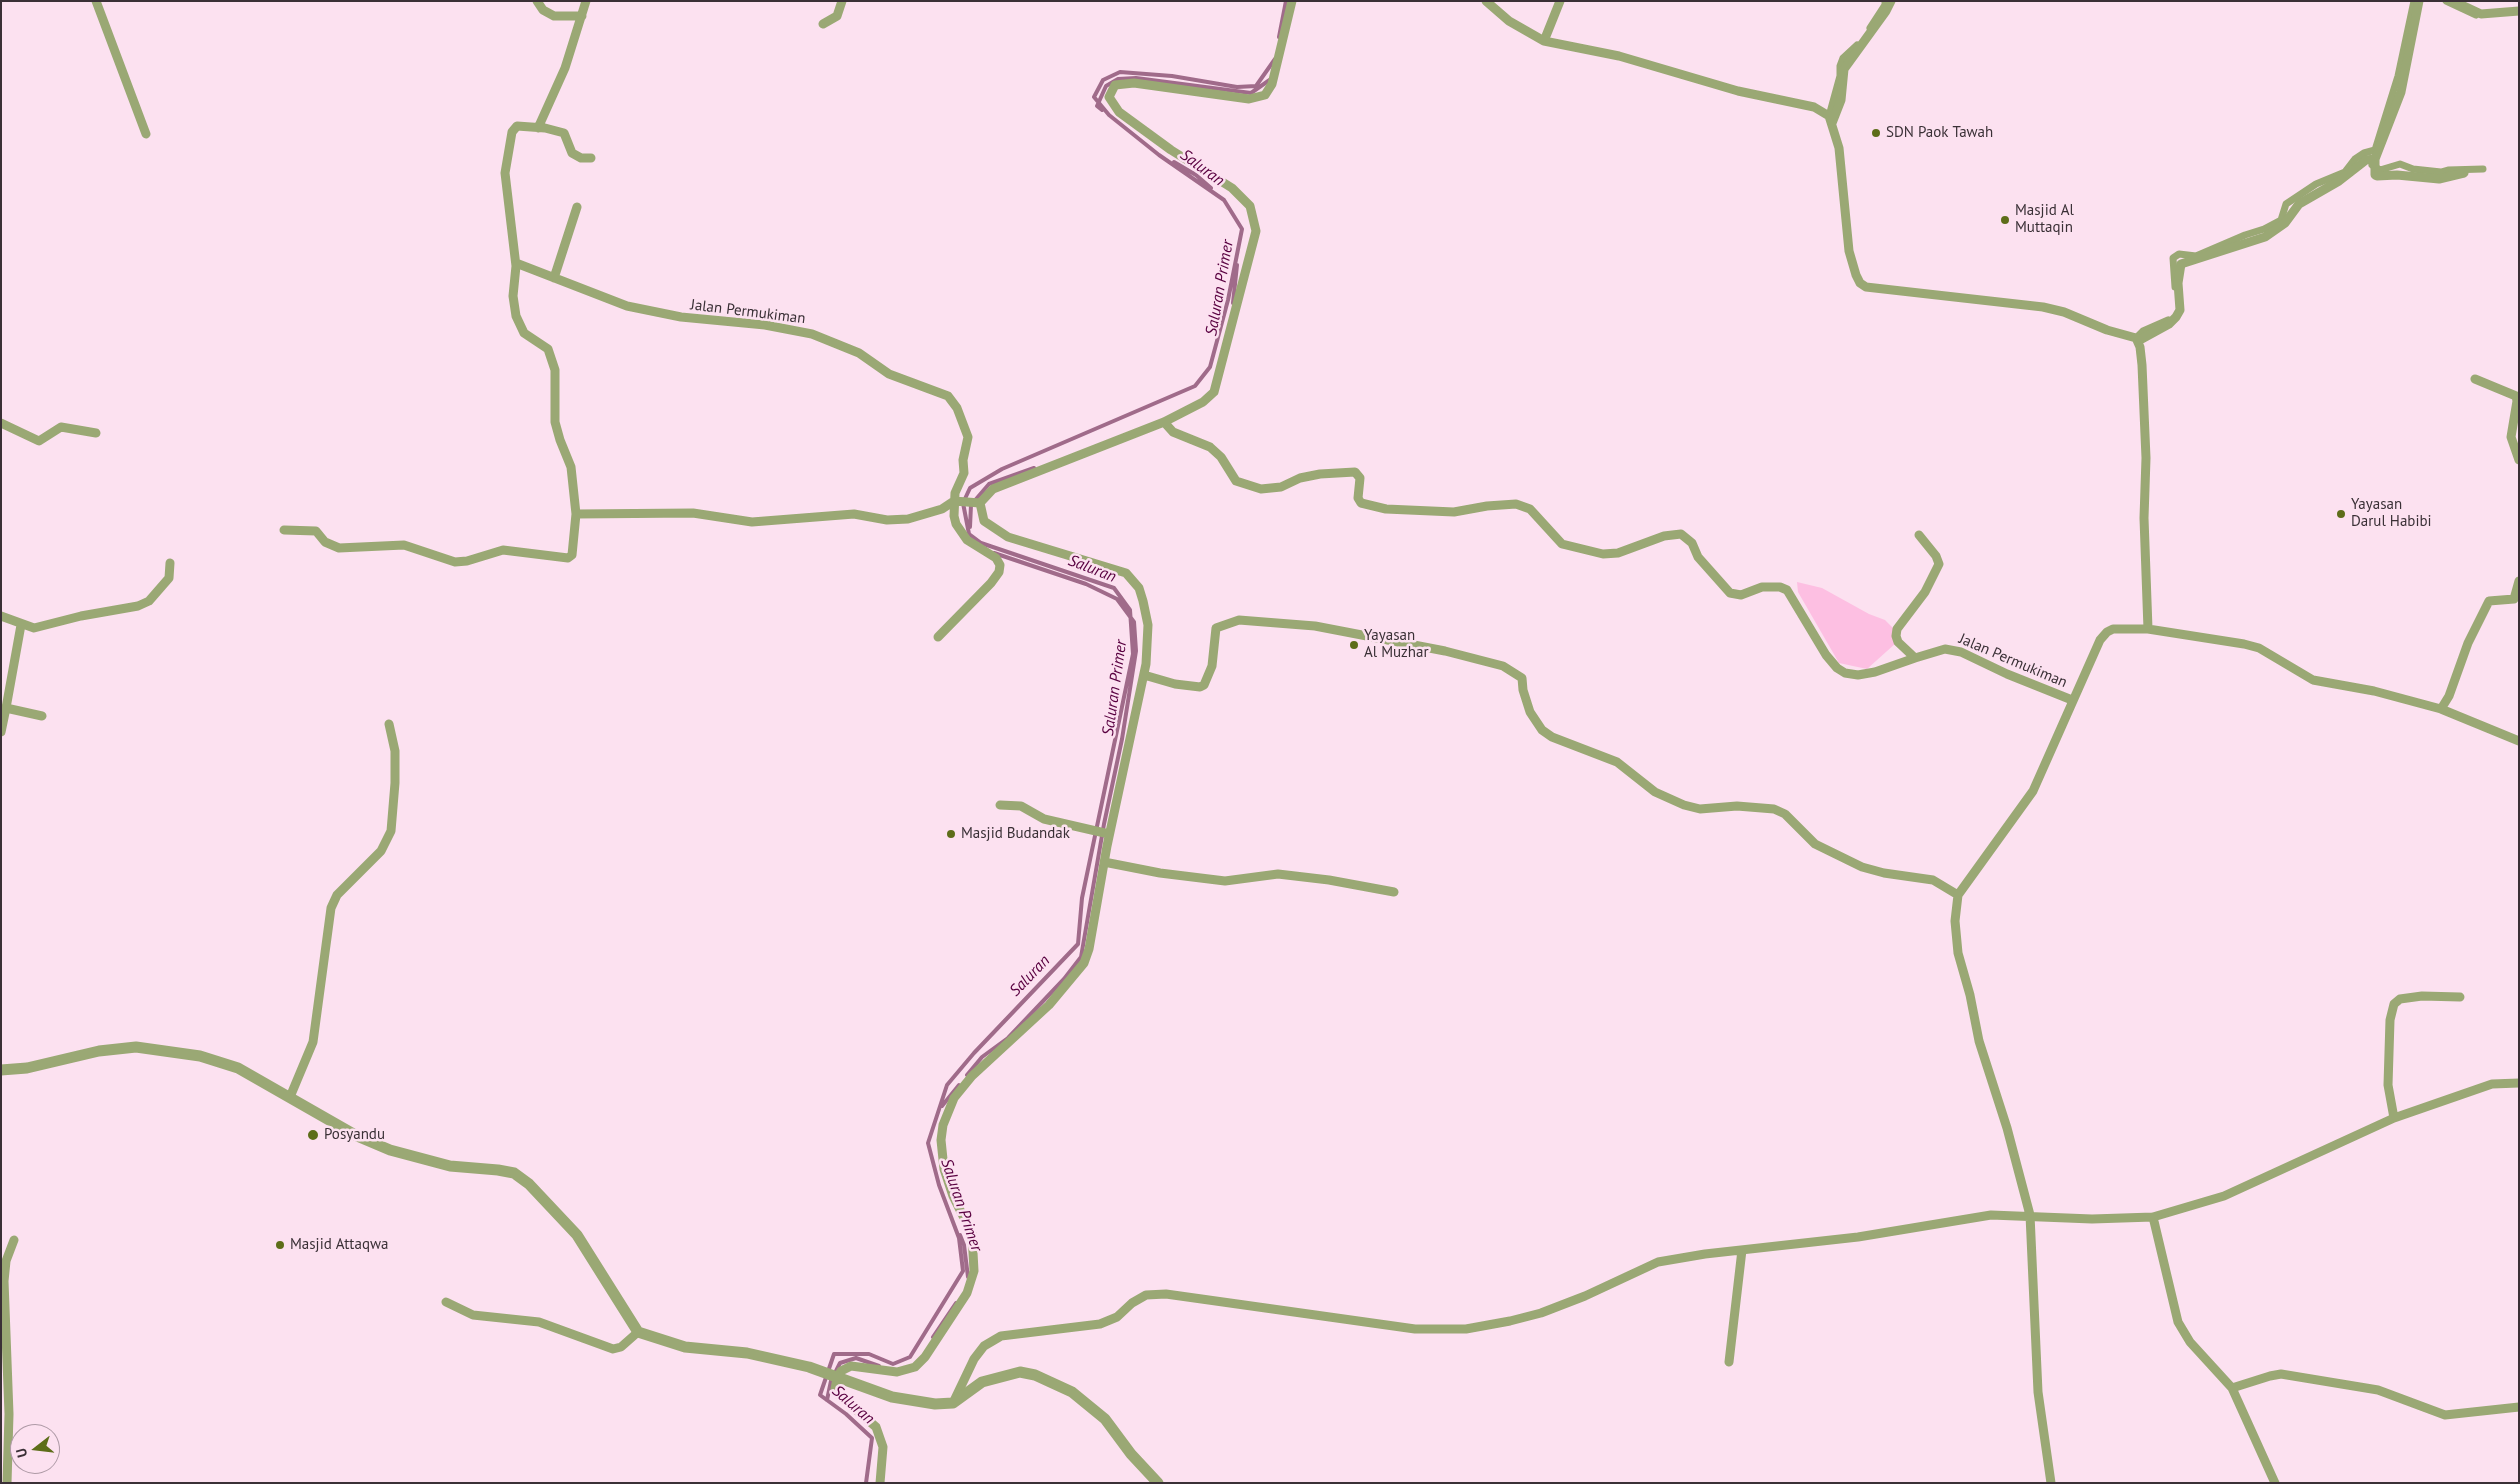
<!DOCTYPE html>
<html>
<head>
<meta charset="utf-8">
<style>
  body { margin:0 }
  #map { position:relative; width:2520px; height:1484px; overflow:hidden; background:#fce1f0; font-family:"PT Sans",sans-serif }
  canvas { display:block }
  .frame { position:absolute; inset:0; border:2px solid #3a3036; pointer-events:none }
  .north { position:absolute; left:10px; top:1424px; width:50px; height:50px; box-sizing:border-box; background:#fce1f0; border:1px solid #ae9aa6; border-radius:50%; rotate:254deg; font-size:14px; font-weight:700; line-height:20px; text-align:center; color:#3a3036 }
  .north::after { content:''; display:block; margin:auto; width:18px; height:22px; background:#5d6d19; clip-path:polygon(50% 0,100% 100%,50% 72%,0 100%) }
</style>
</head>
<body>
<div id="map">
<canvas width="2520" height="1484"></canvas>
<div class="frame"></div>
<div class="north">U</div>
</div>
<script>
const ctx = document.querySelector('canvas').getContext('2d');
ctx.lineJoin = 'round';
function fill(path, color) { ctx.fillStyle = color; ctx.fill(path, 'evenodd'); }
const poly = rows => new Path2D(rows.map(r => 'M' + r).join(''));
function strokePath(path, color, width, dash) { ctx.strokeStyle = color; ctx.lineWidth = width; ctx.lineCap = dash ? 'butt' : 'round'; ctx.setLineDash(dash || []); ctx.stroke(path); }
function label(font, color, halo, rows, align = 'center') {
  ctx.font = font + ' "PT Sans",sans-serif'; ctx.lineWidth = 5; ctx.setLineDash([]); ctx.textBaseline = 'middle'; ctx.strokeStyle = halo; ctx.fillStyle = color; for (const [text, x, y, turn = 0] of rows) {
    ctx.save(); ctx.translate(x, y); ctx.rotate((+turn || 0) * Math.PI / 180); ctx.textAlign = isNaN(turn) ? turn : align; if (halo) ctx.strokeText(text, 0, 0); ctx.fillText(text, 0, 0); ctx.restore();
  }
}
fill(poly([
  [1797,582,1822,588,1869,614,1885,620,1899,634,1896,643,1867,669,1839,663,1798,592]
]), '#fdbfe2');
strokePath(poly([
  [1279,37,1286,1],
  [1102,110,1097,106,1106,86,1118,79,1136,78,1251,93,1271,79],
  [1174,162,1196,175,1211,188],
  [1233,303,1237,265],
  [970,527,971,505,989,484,1034,468],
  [967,1075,982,1057,1008,1038,1064,979,1081,957,1104,824,1122,739,1136,651,1134,622,1117,599,1086,584,994,553],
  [942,1106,959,1085],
  [960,1235,964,1245,968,1277],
  [933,1337,956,1303],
  [827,1400,831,1381,840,1363,856,1358,879,1366],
  [866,1483,872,1438,846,1414,820,1395,834,1354,869,1354,893,1364,910,1357,963,1271,959,1238,939,1185,928,1143,947,1085,974,1053,1078,944,1082,898,1133,654,1130,610,1114,588,981,543,969,534,963,503,970,488,1002,469,1195,386,1210,367,1228,300,1242,229,1224,200,1159,155,1109,115,1094,97,1103,80,1120,72,1172,76,1237,87,1256,86,1275,59]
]), '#a06b8a', 4);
strokePath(poly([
  [2446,1,2476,15],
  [1870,28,1885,5,1885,1],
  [1829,116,1840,76,1840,66,1843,58,1857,45],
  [2372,165,2380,170,2400,164,2413,169,2441,172,2448,170,2483,169],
  [2175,287,2173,258,2179,254,2196,256,2245,235,2264,229,2281,220,2286,204,2316,184,2345,172,2355,159,2364,153,2375,150,2398,76,2414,1],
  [2136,338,2143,331,2168,320]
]), '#9aa874', 7);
strokePath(poly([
  [96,1,146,134],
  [537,1,543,10,554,16,582,16],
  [1486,1,1509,21,1544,41,1619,56,1738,91,1814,107,1829,116,1839,148,1849,251,1856,275,1860,283,1866,287,2043,307,2064,312,2107,330,2136,338,2140,347,2142,365,2146,458,2144,518,2148,629],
  [2453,1,2481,14,2519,11],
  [823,24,837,16,842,1],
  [1544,41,1560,1],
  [1832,123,1841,100,1844,69,1886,11,1891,1],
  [538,128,565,68,586,1],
  [2375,159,2375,175,2377,176,2397,175,2439,179,2464,173],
  [516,263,627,306,681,317,765,325,812,334,859,353,889,374,948,396,957,408,968,437,963,460,964,473,955,493,954,516,956,524,967,540,996,558,1000,565,999,572,991,583,938,637],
  [554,278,577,207],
  [2138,341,2169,324,2176,317,2180,310,2178,283,2181,264,2265,237,2285,223,2299,204,2339,181,2366,160,2375,159,2401,92,2419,1],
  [2475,379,2516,396,2517,401,2511,437,2519,460],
  [1164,422,1173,432,1210,447,1221,457,1236,481,1261,489,1281,487,1300,478,1320,474,1355,472,1360,478,1358,498,1361,503,1386,509,1454,512,1487,506,1516,504,1530,509,1562,544,1603,554,1618,553,1664,536,1681,534,1692,543,1698,557,1730,593,1741,595,1762,587,1780,587,1787,590,1826,655,1837,668,1845,673,1858,675,1875,672,1915,658],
  [1,423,39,441,61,427,96,433],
  [576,514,571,467,560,440,555,422,555,370,548,349,524,333,516,316,513,296,516,266,505,173,512,132,517,126,545,128,564,133,572,153,581,158,591,158],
  [284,530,316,531,325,542,339,548,404,545,455,562,467,561,503,550,568,558,572,555,576,514,693,513,752,522,854,514,887,520,908,519,942,509,954,501,980,503],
  [1919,535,1936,556,1939,564,1925,592,1897,629,1896,636,1898,642,1915,658,1945,649,1961,652,2007,674,2072,700],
  [1,616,34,628,81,616,138,606,149,601,169,578,170,563],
  [1144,675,1175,684,1200,687,1204,685,1212,666,1216,628,1239,620,1315,626,1445,651,1503,666,1522,678,1523,690,1530,712,1542,730,1552,737,1617,762,1655,792,1684,805,1700,809,1737,806,1774,809,1785,814,1815,844,1862,867,1884,873,1933,880,1958,895],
  [6,708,21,625],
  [2441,709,2449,696,2468,643,2489,601,2514,599,2519,581],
  [1,732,6,708,42,716],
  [1000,805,1021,806,1044,819,1109,834],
  [1104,862,1160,873,1225,881,1278,874,1329,880,1394,892],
  [290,1097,313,1042,331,908,337,895,381,851,391,831,395,783,395,751,389,724],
  [2394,1118,2388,1085,2390,1020,2394,1004,2400,999,2422,996,2460,997],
  [2153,1217,2178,1322,2190,1342,2232,1388,2275,1483],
  [446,1302,473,1315,539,1322,613,1349,621,1347,638,1332],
  [1729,1362,1742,1250],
  [2232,1388,2270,1376,2281,1374,2378,1390,2445,1415,2519,1407],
  [953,1403,974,1359,984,1346,1001,1336,1100,1324,1117,1317,1132,1303,1146,1295,1166,1294,1415,1329,1466,1329,1510,1321,1541,1313,1585,1296,1658,1262,1705,1254,1858,1237,1991,1215,2092,1219,2153,1217,2224,1196,2394,1118,2492,1084,2519,1083],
  [7,1483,9,1414,4,1281,6,1261,14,1240],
  [880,1483,883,1447,876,1427,839,1395,835,1389,837,1378,841,1371,851,1366,897,1372,915,1367,925,1357,967,1293,974,1271,972,1234,953,1196,944,1169,941,1140,943,1125,954,1098,972,1076,1049,1005,1084,963,1089,949,1107,846,1146,664,1148,625,1143,601,1139,588,1126,573,1008,537,984,521,980,503,993,489,1164,422,1203,402,1214,392,1256,231,1250,206,1232,188,1171,150,1119,112,1109,97,1115,85,1134,83,1249,99,1265,95,1272,84,1292,1],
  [2051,1483,2038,1392,2030,1215,2007,1128,1979,1041,1970,995,1958,953,1955,921,1958,895,2033,791,2100,640,2107,632,2113,629,2148,629,2244,644,2259,648,2313,680,2374,691,2441,709,2519,741]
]), '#9aa874', 9);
strokePath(poly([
  [1,1070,27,1068,99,1051,136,1047,200,1056,238,1068,357,1136,390,1150,450,1166,498,1170,514,1173,529,1184,577,1235,638,1332,685,1347,747,1353,809,1367,892,1397,935,1404,953,1403,982,1382,1020,1372,1035,1375,1072,1392,1105,1419,1131,1454,1158,1483]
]), '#9aa874', 11);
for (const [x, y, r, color] of [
  [1876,133,5,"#5d6d19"],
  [2005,220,5,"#5d6d19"],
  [2341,514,5,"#5d6d19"],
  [1354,645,5,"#5d6d19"],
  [951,834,5,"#5d6d19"],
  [313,1135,6,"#5d6d19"],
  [280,1245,5,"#5d6d19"]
]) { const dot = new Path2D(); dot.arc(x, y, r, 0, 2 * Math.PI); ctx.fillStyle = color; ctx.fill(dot); strokePath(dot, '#fce1f0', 2); }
label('15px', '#3a3036', '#fce1f0', [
  ["SDN Paok Tawah",1886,133],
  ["Masjid Al",2015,211],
  ["Muttaqin",2015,228],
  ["Yayasan",2351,505],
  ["Darul Habibi",2351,522],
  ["Yayasan",1364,636],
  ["Al Muzhar",1364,653],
  ["Masjid Budandak",961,834],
  ["Posyandu",324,1135],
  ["Masjid Attaqwa",290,1245]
], 'left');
label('15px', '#3a3036', '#fce1f0', [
  ["Jalan Permukiman",748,312,7],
  ["Jalan Permukiman",2013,661,23]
]);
label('italic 16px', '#590040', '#fce1f0', [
  ["Saluran",1202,168,36],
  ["Saluran Primer",1220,288,-80],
  ["Saluran",1092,569,21],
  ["Saluran Primer",1115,688,-82],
  ["Saluran",1030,976,-46],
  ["Saluran Primer",961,1205,71],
  ["Saluran",853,1405,41]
]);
</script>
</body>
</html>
